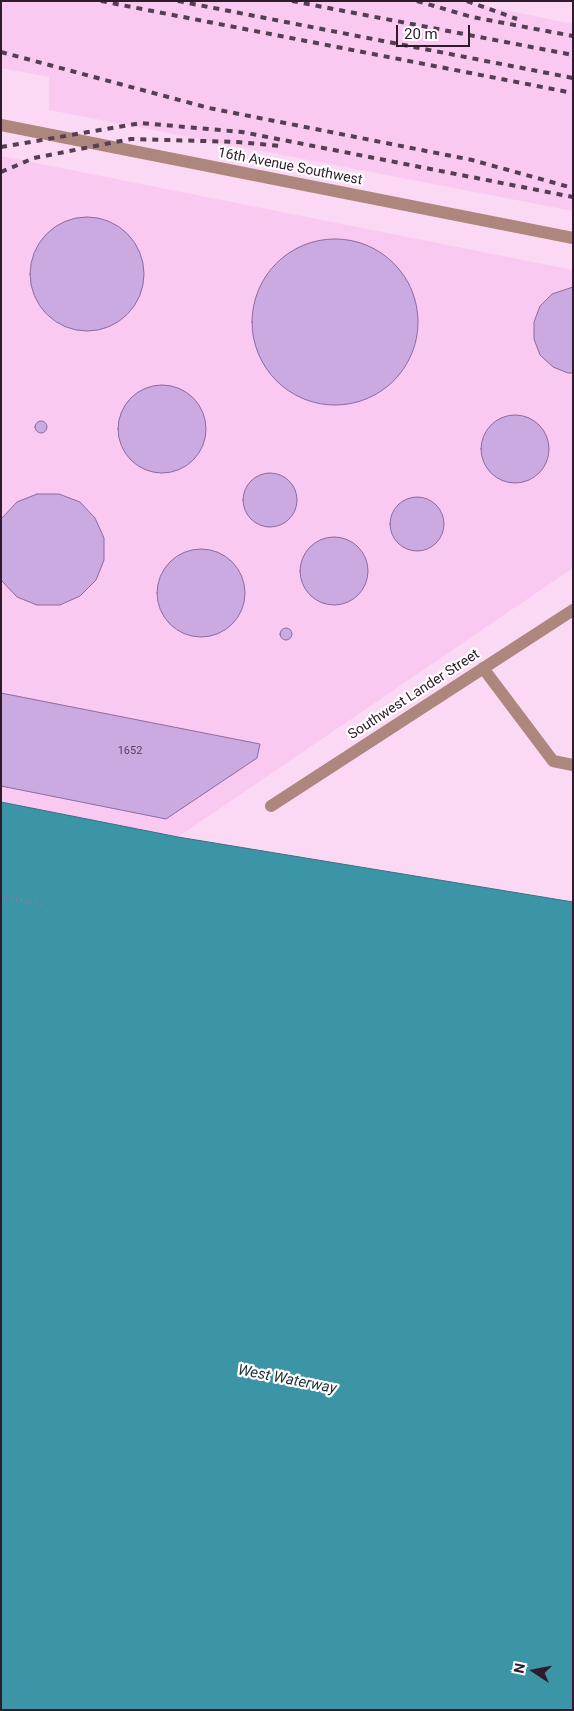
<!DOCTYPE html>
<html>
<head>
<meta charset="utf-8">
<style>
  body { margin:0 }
  #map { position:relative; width:574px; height:1711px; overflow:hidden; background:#fbd9f5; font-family:Roboto,sans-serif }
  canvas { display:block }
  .frame { position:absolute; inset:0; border:2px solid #2f1b2c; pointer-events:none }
  .north { position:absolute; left:509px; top:1646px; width:50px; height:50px; -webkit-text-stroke:4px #fff; paint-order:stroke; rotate:281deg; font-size:14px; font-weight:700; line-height:20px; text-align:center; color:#2f1b2c }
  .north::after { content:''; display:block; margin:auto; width:18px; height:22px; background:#2f1b2c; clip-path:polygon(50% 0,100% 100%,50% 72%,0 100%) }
  .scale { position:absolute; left:396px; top:25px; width:74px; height:22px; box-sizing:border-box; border:2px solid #2f1b2c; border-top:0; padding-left:6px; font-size:15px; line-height:18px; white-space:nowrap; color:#2f1b2c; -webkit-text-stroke:4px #fff; paint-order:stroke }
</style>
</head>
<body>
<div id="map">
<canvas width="574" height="1711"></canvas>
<div class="frame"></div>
<div class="north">N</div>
<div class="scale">20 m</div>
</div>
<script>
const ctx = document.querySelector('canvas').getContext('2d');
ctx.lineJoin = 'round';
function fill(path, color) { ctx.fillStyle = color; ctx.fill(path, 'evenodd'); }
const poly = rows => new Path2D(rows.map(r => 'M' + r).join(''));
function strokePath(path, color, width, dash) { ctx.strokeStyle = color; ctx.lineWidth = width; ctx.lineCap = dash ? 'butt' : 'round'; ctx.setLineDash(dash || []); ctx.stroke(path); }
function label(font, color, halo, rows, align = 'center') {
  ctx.font = font + ' Roboto,sans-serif'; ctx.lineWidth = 4.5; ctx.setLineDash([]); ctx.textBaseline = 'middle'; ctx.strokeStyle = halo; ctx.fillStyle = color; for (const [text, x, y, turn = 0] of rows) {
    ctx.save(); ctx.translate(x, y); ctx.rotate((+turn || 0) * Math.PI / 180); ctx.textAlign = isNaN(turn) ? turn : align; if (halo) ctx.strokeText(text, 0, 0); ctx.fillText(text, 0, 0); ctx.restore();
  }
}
fill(poly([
  [1,1,462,1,573,24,573,211,49,110,49,77,1,68],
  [1,156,573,270,573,568,178,837,1,802]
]), '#fac9f2');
const water = poly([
  [1,802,178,837,573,902,573,1710,1,1710,1,802]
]);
fill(water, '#3b95a6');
strokePath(water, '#377081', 1);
const building = poly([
  '30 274a57 57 0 1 1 114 0a57 57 0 1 1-114 0Z',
  '252 322a83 83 0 1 1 166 0a83 83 0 1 1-166 0Z',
  [573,287,573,373,568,373,553,367,540,355,534,339,534,322,540,306,552,294,573,287],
  '118 429a44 44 0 1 1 88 0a44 44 0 1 1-88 0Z',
  '481 449a34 34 0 1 1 68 0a34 34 0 1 1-68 0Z',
  '35 427a6 6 0 1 1 12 0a6 6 0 1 1-12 0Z',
  '243 500a27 27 0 1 1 54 0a27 27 0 1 1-54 0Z',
  [37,494,59,494,80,502,95,518,104,538,104,560,96,580,80,596,60,605,37,605,17,597,1,580,1,519,17,502,37,494],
  '390 524a27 27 0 1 1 54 0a27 27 0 1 1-54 0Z',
  '300 571a34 34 0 1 1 68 0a34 34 0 1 1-68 0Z',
  '157 593a44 44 0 1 1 88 0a44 44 0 1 1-88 0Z',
  '280 634a6 6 0 1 1 12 0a6 6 0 1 1-12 0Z',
  [1,693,260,744,257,758,166,819,1,786,1,693]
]);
fill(building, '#cba9e1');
strokePath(building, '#8b6ba0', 1);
strokePath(poly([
  [1,897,44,905]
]), '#957a91', 3, [1, 4]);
strokePath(poly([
  [1,125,573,238],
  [483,668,553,761,573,765],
  [271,806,573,610]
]), '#ad867e', 12);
strokePath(poly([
  [101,1,573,93],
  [178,1,573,78],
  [292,1,573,55],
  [417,1,472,17,573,36],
  [467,1,517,19],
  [1,52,209,108,472,160,573,188],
  [1,147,141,123,242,132,573,197],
  [1,172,34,158,131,139,238,142,281,146]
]), '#543e51', 4, [6, 6]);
label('11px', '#563e59', null, [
  ["1652",130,751]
]);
label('14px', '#2f1b2c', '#fff', [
  ["16th Avenue Southwest",290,167,11],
  ["Southwest Lander Street",414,695,-33]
]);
label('italic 15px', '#1c3135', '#fff', [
  ["West Waterway",287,1380,11]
]);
</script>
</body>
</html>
